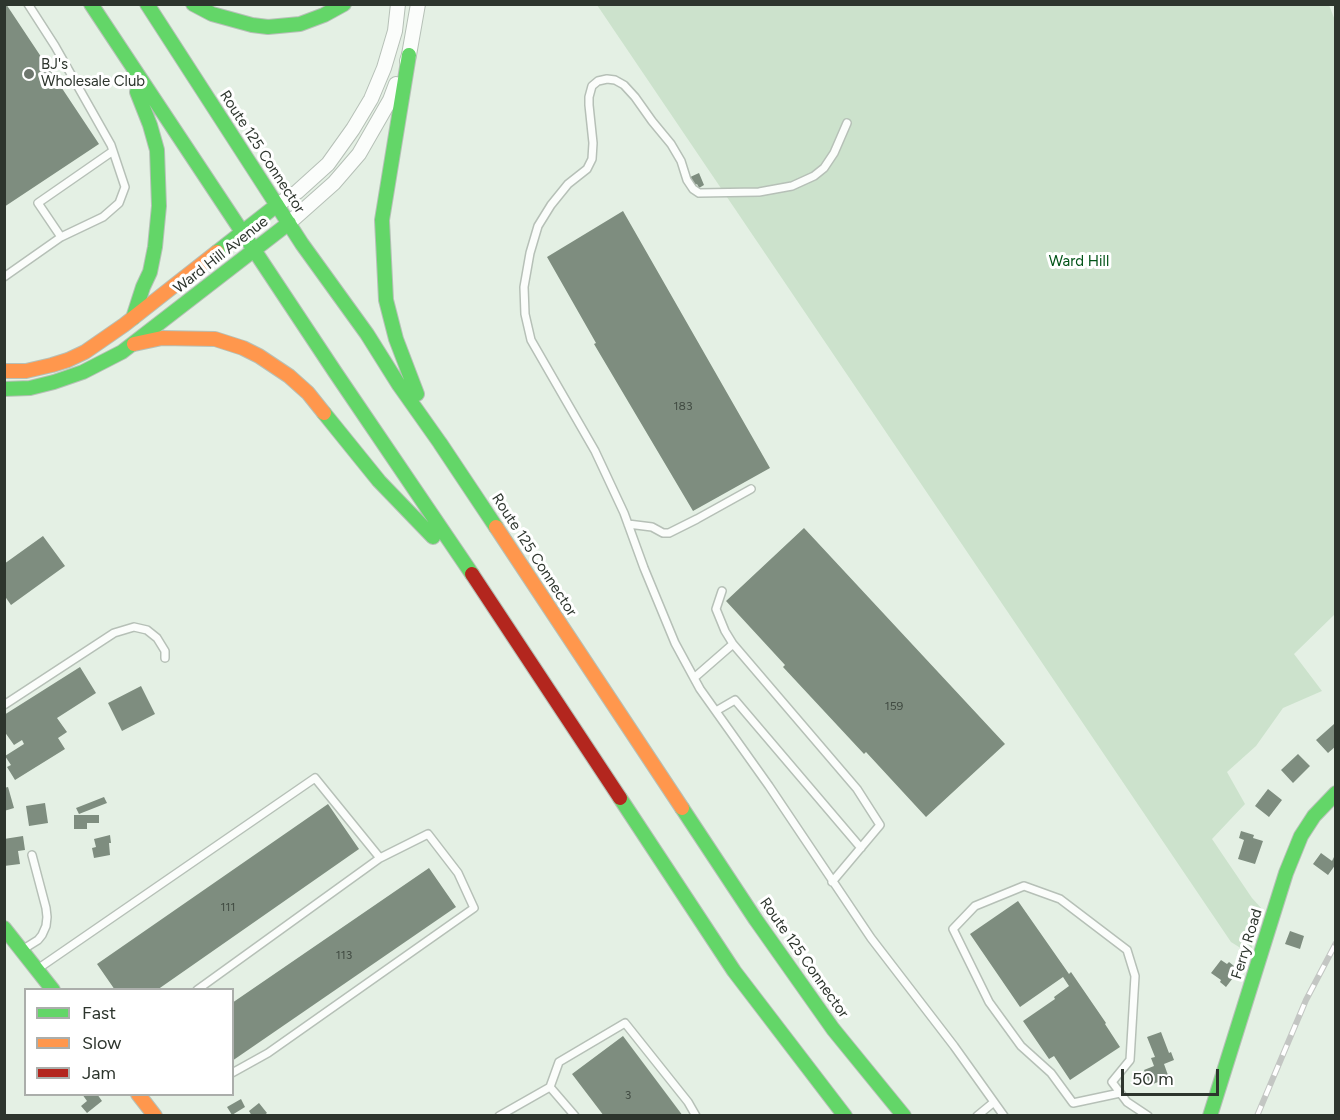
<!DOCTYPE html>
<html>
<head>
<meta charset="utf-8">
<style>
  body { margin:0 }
  #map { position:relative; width:1340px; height:1120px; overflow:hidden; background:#e4f0e4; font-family:Figtree,sans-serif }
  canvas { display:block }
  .frame { position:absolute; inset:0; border:6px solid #2d352d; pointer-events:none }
  .legend { position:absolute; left:24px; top:988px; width:210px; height:108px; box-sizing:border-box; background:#fff; border:2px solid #abaeab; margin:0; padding:8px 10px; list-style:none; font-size:18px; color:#2d352d }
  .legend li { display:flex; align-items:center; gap:12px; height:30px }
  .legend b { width:30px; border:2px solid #abaeab }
  .scale { position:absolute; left:1121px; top:1069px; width:98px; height:27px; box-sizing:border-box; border:3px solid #2d352d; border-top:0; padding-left:8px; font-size:18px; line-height:21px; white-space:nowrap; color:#2d352d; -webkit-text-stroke:4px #fff; paint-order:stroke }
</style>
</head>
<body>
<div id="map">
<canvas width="1340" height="1120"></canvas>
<div class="frame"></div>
<ul class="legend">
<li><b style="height:8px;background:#63d668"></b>Fast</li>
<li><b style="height:8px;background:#ff974d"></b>Slow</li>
<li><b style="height:8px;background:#b3261e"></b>Jam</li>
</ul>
<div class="scale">50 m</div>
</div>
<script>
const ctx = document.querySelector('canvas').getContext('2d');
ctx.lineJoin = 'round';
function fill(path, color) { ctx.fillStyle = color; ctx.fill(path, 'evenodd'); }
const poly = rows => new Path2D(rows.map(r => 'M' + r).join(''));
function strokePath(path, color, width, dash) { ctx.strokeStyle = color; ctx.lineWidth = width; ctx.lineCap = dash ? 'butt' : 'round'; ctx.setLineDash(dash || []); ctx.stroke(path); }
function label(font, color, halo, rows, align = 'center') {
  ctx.font = font + ' Figtree,sans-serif'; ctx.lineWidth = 6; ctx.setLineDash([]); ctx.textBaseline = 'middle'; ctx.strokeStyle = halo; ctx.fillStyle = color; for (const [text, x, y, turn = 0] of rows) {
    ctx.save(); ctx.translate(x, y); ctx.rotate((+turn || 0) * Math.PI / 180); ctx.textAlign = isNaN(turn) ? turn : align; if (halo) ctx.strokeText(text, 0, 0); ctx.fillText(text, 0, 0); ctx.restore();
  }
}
fill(poly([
  [597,5,1329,5,1336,23,1335,614,1294,654,1322,691,1283,708,1256,746,1227,772,1245,804,1212,839,1252,898,1262,909,1250,954,1231,942]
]), '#cce2cc');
fill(poly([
  [4,4,6,4,99,144,4,207],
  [699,173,704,185,699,188,697,184,692,187,688,178],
  [623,211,770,468,693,511,594,344,596,343,547,257],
  [804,528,1005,744,926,817,866,752,864,754,783,667,785,665,726,601],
  [43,536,65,566,11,605,4,595,4,564],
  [80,667,96,693,57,718,67,732,58,738,65,749,15,780,7,767,11,765,5,756,24,744,22,740,14,745,4,731,4,715],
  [141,686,155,714,122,731,108,703],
  [1334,724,1336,726,1336,746,1328,753,1316,740],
  [1298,754,1310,766,1293,783,1281,770],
  [8,787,14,808,4,811,4,788],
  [1268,789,1282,800,1269,817,1255,806],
  [104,797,107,803,79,814,76,808],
  [45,803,48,823,29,826,26,806],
  [328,804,359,849,157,990,115,990,97,964],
  [74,815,99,815,99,823,87,823,87,829,74,829],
  [1241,831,1254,835,1253,838,1263,841,1255,864,1238,859,1244,840,1239,838],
  [110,835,111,843,109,843,110,855,94,858,92,848,96,847,94,839],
  [23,836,25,850,18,851,20,864,4,866,4,839],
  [1321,853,1332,861,1334,857,1336,859,1336,864,1328,875,1313,864],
  [429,868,456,907,232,1061,232,1003],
  [1018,901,1069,974,1071,972,1106,1023,1105,1024,1120,1047,1070,1080,1054,1056,1049,1059,1023,1021,1055,999,1054,997,1069,986,1063,977,1020,1007,970,934],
  [1290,931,1304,936,1300,949,1285,944],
  [1221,960,1227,964,1229,962,1239,970,1226,987,1220,982,1221,980,1211,973],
  [1161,1032,1169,1053,1171,1052,1174,1060,1164,1064,1169,1078,1150,1085,1144,1070,1154,1066,1151,1058,1155,1057,1147,1037],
  [623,1036,683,1116,604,1116,572,1074],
  [82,1094,97,1094,102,1101,87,1113,81,1106,87,1101],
  [241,1099,245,1107,232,1115,227,1107],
  [259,1103,267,1113,263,1116,252,1116,249,1111]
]), '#7e8d7f');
const lane = poly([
  [847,123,834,153,824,168,814,176,792,186,759,192,699,193,693,189,687,180,681,161,671,144,652,121,635,97,624,85,615,80,607,79,598,81,592,86,589,97,589,105,593,143,592,159,587,169,568,184,551,205,538,226,530,253,524,287,525,314,531,340,595,451,624,513,644,568,675,643,700,689,769,786,871,938,954,1046,1004,1116],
  [61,237,38,203,113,151],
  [4,277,61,237,103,217,119,203,125,187,111,145,55,46,28,4],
  [628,524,652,527,663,533,669,533,697,519,751,489],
  [722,591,716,609,725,631,733,644],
  [694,678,733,644,857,789,880,825,832,882],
  [4,705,114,633,134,627,147,630,157,638,165,651,165,658],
  [716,711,735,700,861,848],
  [22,950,38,940,42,935,46,926,47,917,46,908,32,855],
  [39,968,315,778,380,858,197,990],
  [232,1073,268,1053,474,908,458,873,428,834,380,858],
  [550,1087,559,1062,625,1023,688,1102,696,1116],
  [1120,1093,1073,1103,1051,1073,1021,1046,989,1002,953,929,975,906,1024,886,1060,899,1127,950,1135,976,1130,1060,1112,1082,1127,1102,1148,1116],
  [499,1116,550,1087,575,1116],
  [977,1116,994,1102]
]);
const street = poly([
  [407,61,409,55,418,4],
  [277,205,297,192,328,164,353,129,371,99,384,68,395,31,398,4],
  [289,223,334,183,359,154,390,100,396,84]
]);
const fast = poly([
  [91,4,335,372,472,574],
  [147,4,302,244,367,334,399,385,440,443,496,527],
  [193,4,212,14,252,25,268,27,300,24,324,15,344,4],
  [409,55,382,220,386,300,396,339,417,394],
  [217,252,277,205],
  [133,318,143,287,150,272,155,247,159,206,157,150,150,125,137,92],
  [4,389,30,388,54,382,83,372,122,352,289,223],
  [324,413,379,481,433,537],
  [620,798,734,971,845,1116],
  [682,808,756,920,833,1029,904,1116],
  [4,928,53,990],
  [1210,1116,1286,873,1301,836,1314,816,1336,793]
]);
const slow = poly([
  [134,344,162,338,215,339,243,348,259,356,289,376,308,393,324,413],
  [4,371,26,371,52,365,68,360,85,352,124,325,217,252],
  [496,527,682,808],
  [138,1094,155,1116]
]);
const jam = poly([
  [472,574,620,798]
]);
strokePath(lane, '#b6c0b7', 10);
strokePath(street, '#b6c0b7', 16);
strokePath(fast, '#b6c0b7', 16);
strokePath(slow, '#b6c0b7', 16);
strokePath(jam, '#b6c0b7', 16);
strokePath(lane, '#fbfdfb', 7);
strokePath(street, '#fbfdfb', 14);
strokePath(fast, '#63d668', 14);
strokePath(slow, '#ff974d', 14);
strokePath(jam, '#b3261e', 14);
const rail = poly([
  [1257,1116,1306,1000,1336,943]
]);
strokePath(rail, '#c3c6c3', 6);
strokePath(rail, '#fff', 4, [11]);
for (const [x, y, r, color] of [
  [29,74,6,"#6d766d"]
]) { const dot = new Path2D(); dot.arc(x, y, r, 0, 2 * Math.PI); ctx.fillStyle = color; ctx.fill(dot); strokePath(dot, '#fff', 2); }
label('12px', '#414b42', null, [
  ["183",683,406],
  ["159",894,706],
  ["111",228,907],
  ["113",344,955],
  ["3",628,1095]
]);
label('15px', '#2d352d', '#fff', [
  ["BJ's",41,65],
  ["Wholesale Club",41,82]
], 'left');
label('15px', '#2d352d', '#fff', [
  ["Route 125 Connector",262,152,57],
  ["Ward Hill Avenue",221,255,-38],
  ["Route 125 Connector",534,555,57],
  ["Ferry Road",1247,944,-73],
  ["Route 125 Connector",804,958,55]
]);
label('15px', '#005317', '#fff', [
  ["Ward Hill",1079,262]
]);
</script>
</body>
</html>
